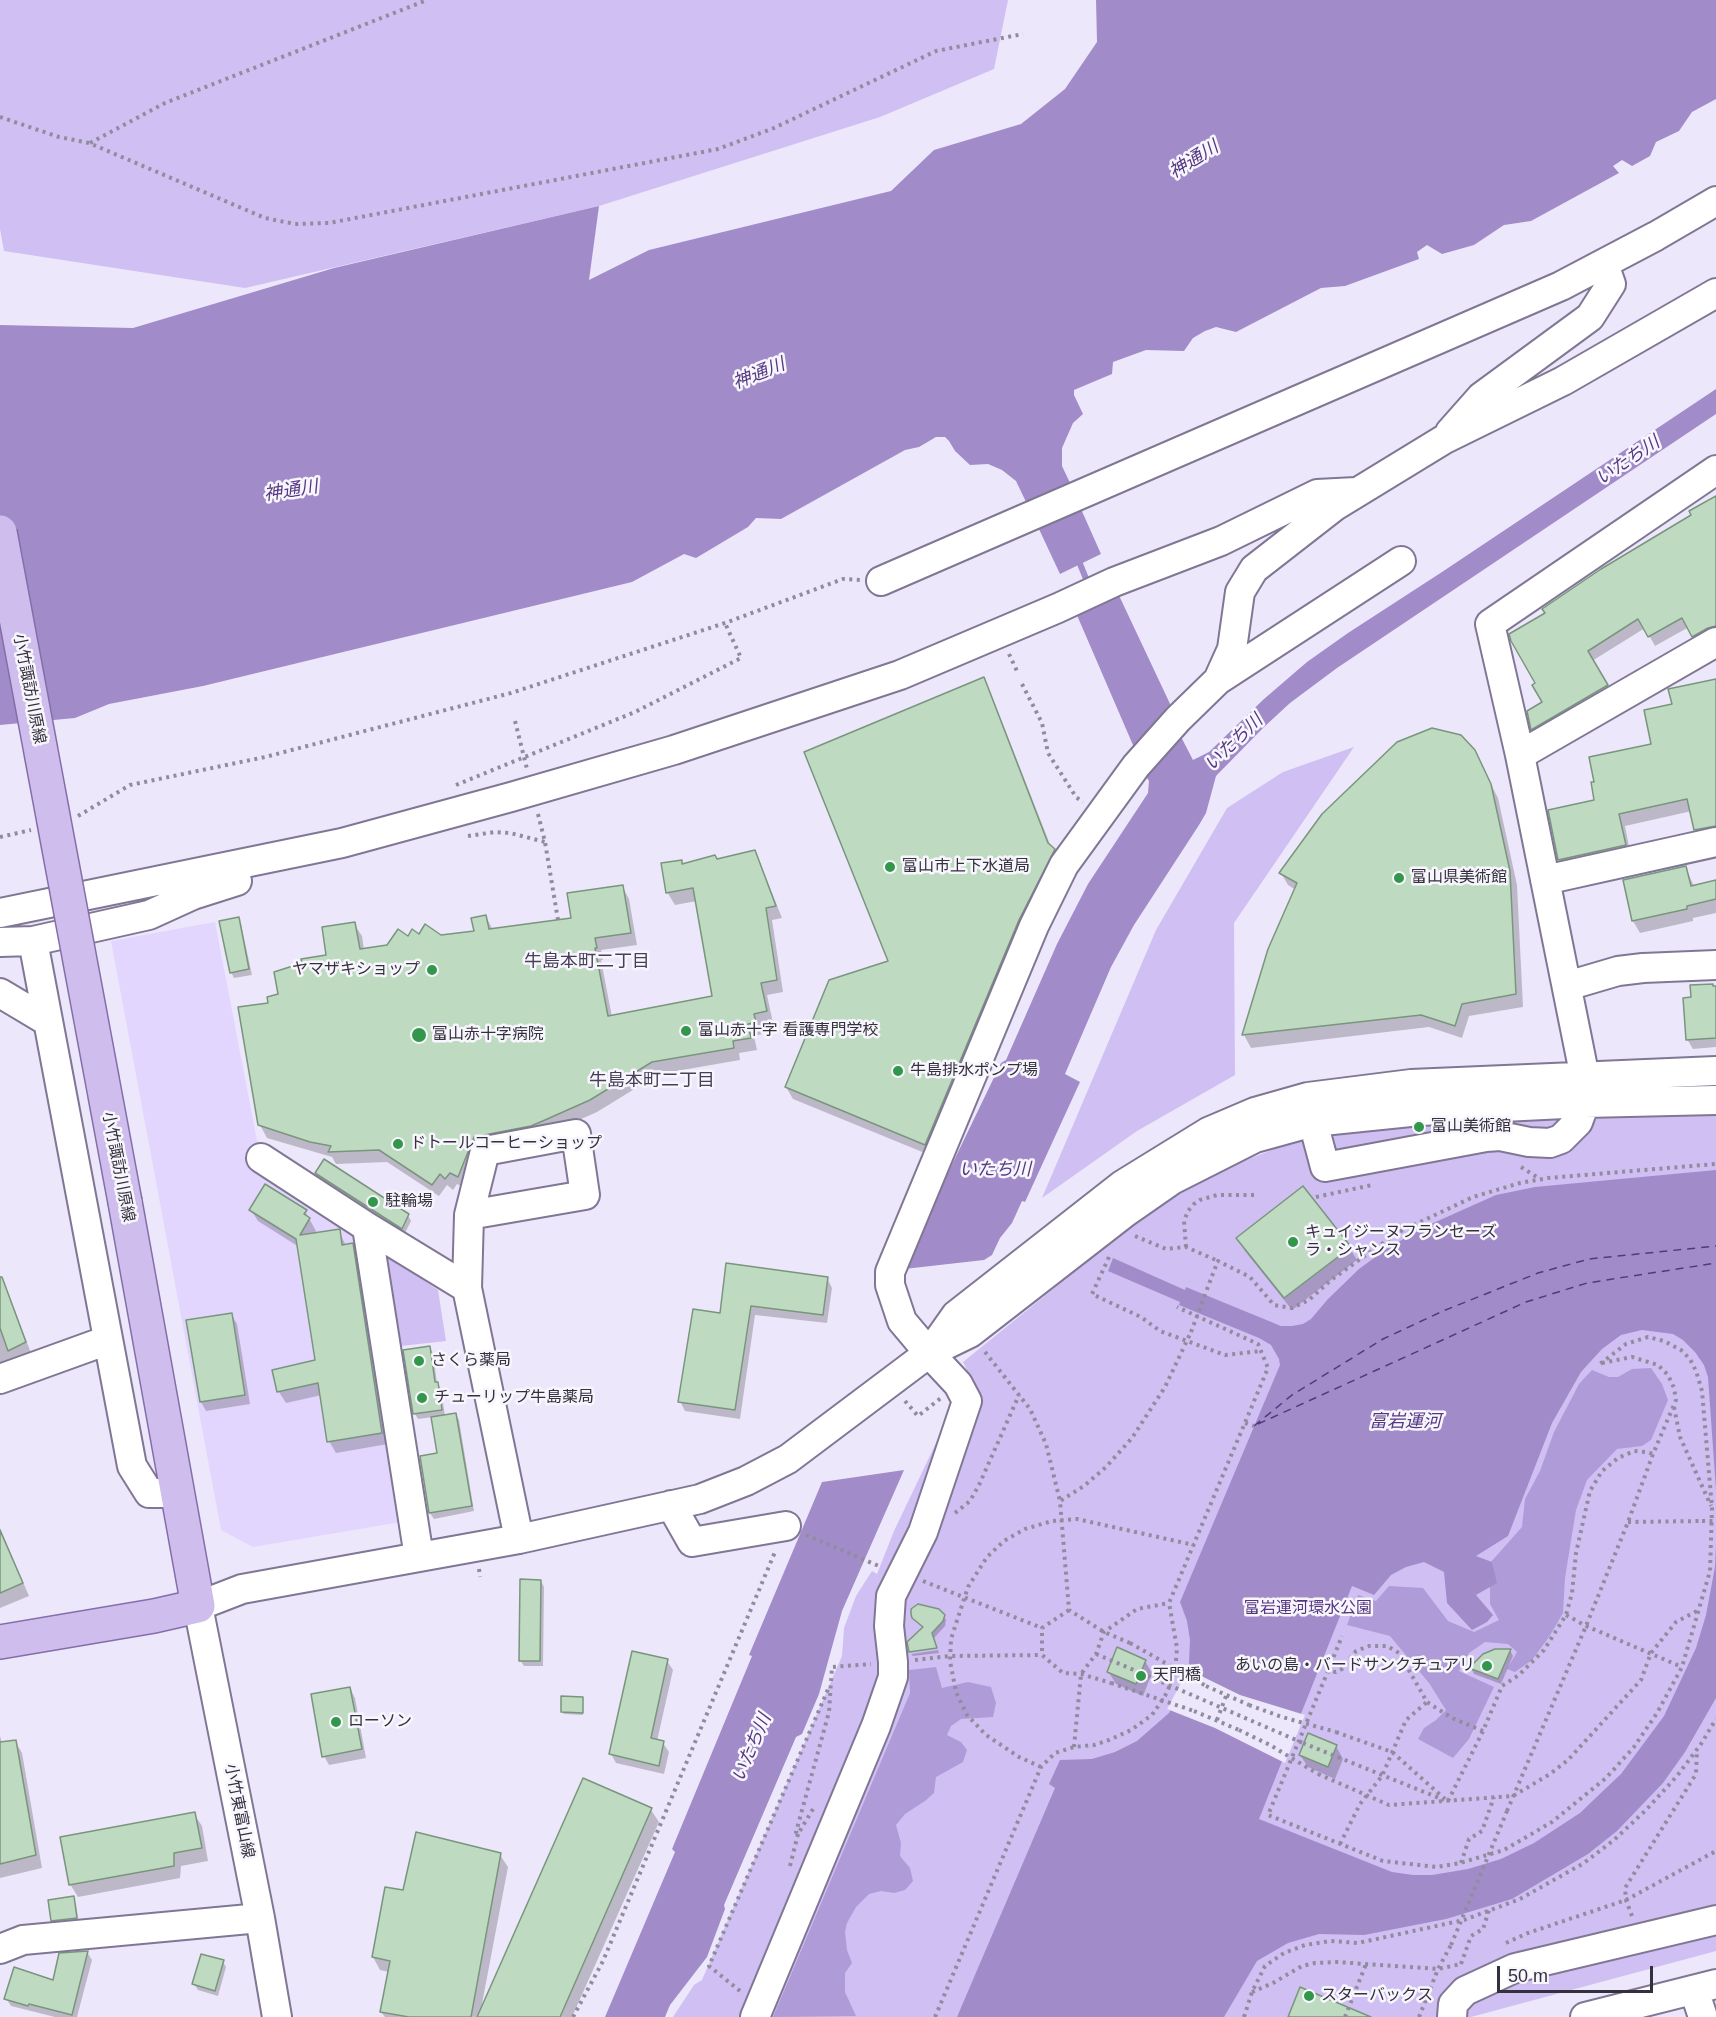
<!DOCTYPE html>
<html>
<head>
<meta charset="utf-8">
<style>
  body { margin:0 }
  #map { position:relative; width:1716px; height:2017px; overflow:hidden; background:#ede7fb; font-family:Helvetica,sans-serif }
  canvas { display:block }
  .scale { position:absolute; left:1497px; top:1966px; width:156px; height:27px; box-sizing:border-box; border:3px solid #34303d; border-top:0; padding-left:8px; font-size:18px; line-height:21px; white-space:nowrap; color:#34303d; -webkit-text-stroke:4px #f8f6fd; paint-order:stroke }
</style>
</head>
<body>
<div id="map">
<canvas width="1716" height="2017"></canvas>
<div class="scale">50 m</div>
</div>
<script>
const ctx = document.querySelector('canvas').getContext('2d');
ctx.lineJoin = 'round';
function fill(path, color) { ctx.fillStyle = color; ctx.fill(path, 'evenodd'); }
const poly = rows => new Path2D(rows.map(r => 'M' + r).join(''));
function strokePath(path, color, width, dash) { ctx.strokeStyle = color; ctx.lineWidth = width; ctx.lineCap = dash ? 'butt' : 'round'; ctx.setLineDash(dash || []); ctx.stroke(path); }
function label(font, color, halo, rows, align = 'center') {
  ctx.font = font + ' Helvetica,"Noto Sans JP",sans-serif'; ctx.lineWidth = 5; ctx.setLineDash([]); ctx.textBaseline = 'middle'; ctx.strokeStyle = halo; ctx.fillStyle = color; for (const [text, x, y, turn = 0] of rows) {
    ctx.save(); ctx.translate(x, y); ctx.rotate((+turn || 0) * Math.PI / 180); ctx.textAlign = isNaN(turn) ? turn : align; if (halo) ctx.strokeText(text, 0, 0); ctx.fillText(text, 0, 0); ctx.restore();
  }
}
fill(poly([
  [215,922,264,1177,364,1238,407,1521,253,1547,221,1530,111,941]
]), '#e3d6fe');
fill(poly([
  [0,0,1008,0,994,69,880,117,599,206,245,288,4,251,0,229],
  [1354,747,1234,923,1235,1075,1137,1131,1042,1198,1156,930,1227,808,1283,772],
  [1716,1110,1716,1951,1471,2017,673,2017,694,1985,702,1980,842,1656,844,1628,856,1596,872,1571,877,1574,894,1531,969,1374,963,1362,1131,1226,1161,1204,1233,1165,1295,1141,1398,1125],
  [376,1247,438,1290,446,1341,392,1347]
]), '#d0bff3');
fill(poly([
  [1651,1368,1662,1384,1668,1400,1651,1440,1642,1446,1617,1449,1587,1480,1576,1510,1565,1578,1563,1613,1549,1637,1532,1660,1515,1672,1507,1669,1517,1652,1508,1644,1485,1642,1469,1653,1459,1671,1494,1687,1469,1739,1453,1758,1418,1739,1424,1728,1436,1720,1446,1710,1429,1683,1390,1636,1347,1625,1358,1595,1376,1601,1389,1586,1423,1588,1448,1621,1474,1632,1499,1620,1490,1604,1490,1563,1522,1527,1525,1499,1540,1471,1554,1432,1579,1384,1592,1370,1609,1377,1618,1377,1632,1369],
  [936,1667,942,1688,968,1682,991,1687,996,1703,993,1717,961,1719,951,1726,947,1735,961,1742,967,1750,963,1762,936,1777,934,1793,925,1801,905,1814,896,1825,901,1843,900,1856,910,1868,913,1881,905,1890,894,1893,881,1891,869,1894,856,1907,847,1923,845,1932,847,1950,852,1963,845,1973,845,1992,856,2016,773,2017,910,1693,909,1670]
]), '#b09bd9');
fill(poly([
  [1096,0,1716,0,1716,99,1692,112,1679,131,1656,142,1650,156,1632,166,1622,160,1613,166,1619,173,1531,221,1504,225,1474,245,1442,254,1427,245,1417,252,1419,259,1345,286,1321,288,1236,332,1216,327,1205,331,1193,338,1184,351,1146,350,1113,362,1112,374,1074,390,1074,395,1083,414,1073,423,1062,448,1062,466,1071,485,1027,504,1016,481,1002,470,988,464,970,465,955,451,949,441,945,437,936,437,919,447,905,450,781,519,756,518,748,527,696,558,684,554,632,582,203,686,109,704,75,718,0,725,0,325,133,328,334,268,599,206,589,280,649,250,891,191,934,150,1021,124,1065,89,1097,42],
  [1716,389,1716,414,1337,668,1290,703,1264,727,1216,776,1206,813,1199,825,1134,925,1111,967,1065,1074,1080,1082,1025,1202,1022,1201,1012,1223,1000,1238,992,1255,984,1260,904,1269,904,1264,1001,1063,1006,1060,1057,944,1088,884,1148,793,1149,781,1145,775,1179,733,1193,760,1209,752,1264,699,1307,662,1348,633,1442,572],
  [1081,509,1101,554,1060,574,1038,527],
  [1115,587,1172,708,1136,752,1073,606],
  [1716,1170,1716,1490,1708,1377,1704,1365,1695,1352,1683,1340,1673,1334,1642,1330,1621,1335,1602,1349,1581,1372,1552,1423,1508,1536,1476,1556,1492,1562,1497,1583,1476,1595,1493,1615,1487,1622,1472,1630,1447,1603,1444,1572,1424,1562,1406,1567,1391,1575,1374,1595,1352,1586,1259,1819,1392,1872,1413,1875,1432,1875,1468,1869,1501,1859,1534,1843,1580,1813,1604,1790,1621,1774,1664,1716,1696,1648,1706,1615,1715,1567,1716,1545,1716,1698,1685,1752,1663,1783,1617,1831,1588,1854,1512,1899,1446,1919,1364,1935,1319,1934,1288,1943,1257,1961,1224,2017,957,2017,1055,1788,1049,1784,1060,1760,1092,1759,1115,1752,1137,1741,1169,1713,1183,1686,1189,1663,1190,1640,1187,1621,1180,1602,1280,1365,1279,1359,1271,1345,1259,1338,1203,1315,1179,1305,1180,1302,1108,1271,1113,1258,1185,1290,1186,1287,1281,1326,1292,1326,1303,1324,1311,1319,1328,1299,1359,1269,1389,1247,1431,1224,1496,1195,1535,1187],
  [904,1470,842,1611,819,1694,802,1734,796,1737,724,1905,725,1909,707,1957,670,2005,665,2017,605,2017,675,1852,672,1849,752,1656,749,1655,822,1482]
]), '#a18cc9');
fill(poly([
  [1185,1668,1240,1695,1305,1715,1285,1763,1215,1728,1167,1709,1180,1685]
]), '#ede7fb');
fill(poly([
  [1716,498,1716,637,1699,646,1689,627,1655,646,1645,628,1592,661,1606,685,1533,727,1533,730,1529,712,1544,703,1534,685,1537,683,1512,640,1511,634,1547,614,1544,609,1601,570,1693,515,1691,512],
  [983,679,990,691,1051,847,1061,863,932,1156,793,1099,786,1087,890,962],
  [1716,681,1716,824,1697,828,1697,831,1716,827,1716,838,1702,841,1695,829,1692,811,1625,826,1631,857,1566,872,1559,860,1596,801,1653,745,1673,705],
  [1607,687,1612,696,1538,739,1533,730],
  [1474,751,1498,798,1517,885,1523,1007,1469,1016,1462,1038,1429,1027,1251,1048,1244,1035,1269,949,1296,890,1288,885,1281,873],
  [754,852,761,865,782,918,772,920,783,992,767,995,773,1023,760,1026,762,1034,754,1036,757,1050,739,1053,740,1060,659,1074,597,1112,552,1132,481,1149,465,1188,457,1184,453,1190,447,1185,439,1196,387,1162,336,1164,332,1157,267,1138,260,1125,269,1004,328,956,354,924,362,936,364,950,388,946,408,938,419,936,441,937,476,932,486,917,493,930,573,919,622,886,629,899,637,945,601,950,603,960,601,960,612,1017,713,998,697,901,675,905,667,892,681,862,683,865],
  [1685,867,1694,886,1716,881,1716,913,1693,918,1693,921,1640,933,1633,921,1624,881],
  [238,918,241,924,252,975,234,978,231,972],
  [1716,988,1716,1047,1693,1049,1687,1039,1693,999],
  [316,1173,408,1215,411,1221,405,1233,319,1178],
  [251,1210,305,1211,316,1231,313,1235,339,1231,346,1246,352,1244,359,1256,388,1444,336,1453,329,1441,322,1395,286,1403,279,1392,274,1371,316,1361,299,1247,258,1221],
  [1238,1238,1349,1247,1357,1260,1292,1310,1245,1251],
  [827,1278,832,1288,827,1323,755,1315,740,1419,685,1411,680,1401,721,1315],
  [8,1297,14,1308,31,1353,0,1368,0,1301],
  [231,1314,237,1324,250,1404,206,1411,201,1402],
  [430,1348,433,1353,437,1383,441,1389,445,1416,456,1415,459,1420,474,1511,434,1519,430,1513,421,1457,438,1454,433,1417,418,1419,415,1414],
  [0,1528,29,1596,0,1608],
  [541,1581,544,1587,543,1666,524,1666,520,1660],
  [944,1616,946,1620,945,1626,934,1638,937,1647,910,1651,924,1629,914,1617],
  [938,1650,939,1653,913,1656,911,1654],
  [1510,1650,1513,1656,1501,1684,1474,1674,1471,1668],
  [667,1661,673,1670,657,1741,663,1743,669,1752,664,1774,616,1763,611,1754],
  [1145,1661,1152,1673,1143,1696,1116,1684,1108,1671],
  [350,1688,355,1698,366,1758,329,1765,324,1756],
  [582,1698,583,1715,564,1714,562,1712],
  [0,1736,2,1743,15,1741,22,1753,42,1868,0,1878],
  [1336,1746,1343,1759,1335,1779,1308,1767,1300,1755],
  [584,1779,651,1810,659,1822,572,2017,385,2017,381,2012,389,1972,380,1970,373,1957,500,1855,508,1867,481,2009],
  [194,1814,202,1826,208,1861,181,1866,180,1878,78,1897,70,1884],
  [73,1898,76,1904,79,1924,56,1926,53,1920],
  [87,1952,92,1960,77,2017,55,2017,11,2006,6,1998,54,1982],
  [223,1962,226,1967,218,1996,198,1990,194,1984]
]), '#0003');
strokePath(poly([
  [1078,559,1089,586]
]), '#a18cc9', 6);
strokePath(poly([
  [1258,1424,1526,1302,1587,1283,1716,1263],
  [1254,1426,1292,1395,1383,1339,1443,1311,1538,1273,1589,1259,1716,1246]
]), '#563882', 1.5, [8, 6]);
const building = poly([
  [1716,496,1716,626,1708,628,1692,637,1682,618,1648,637,1638,619,1588,651,1608,685,1531,730,1527,711,1542,702,1532,685,1535,683,1511,641,1509,634,1545,613,1542,609,1601,569,1691,515,1689,511,1716,496],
  [984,677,1048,843,1055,849,1019,920,925,1145,785,1087,829,980,888,961,804,752,984,677],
  [1716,679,1716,826,1694,830,1687,799,1619,814,1626,845,1558,860,1548,810,1594,800,1591,782,1594,782,1589,757,1651,744,1644,710,1672,704,1668,689,1716,679],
  [1432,728,1461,735,1475,750,1491,784,1510,871,1516,994,1462,1004,1455,1026,1421,1015,1242,1035,1268,949,1297,883,1279,873,1322,814,1397,742,1432,728],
  [755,850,776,906,766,908,777,980,761,983,767,1011,754,1014,756,1022,748,1024,751,1038,733,1041,734,1048,652,1062,590,1100,545,1120,531,1126,474,1137,458,1177,450,1173,445,1179,440,1174,432,1185,379,1150,328,1152,331,1146,310,1142,258,1125,238,1007,268,1003,267,997,278,994,274,972,302,963,301,959,326,955,322,927,355,922,360,949,387,945,398,929,408,936,412,929,419,934,425,924,441,935,474,931,471,918,486,915,489,929,571,918,567,893,623,885,631,933,595,938,597,948,595,948,608,1016,712,996,693,888,666,893,661,863,682,860,682,864,715,855,717,859,755,850],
  [1686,866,1691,886,1716,880,1716,899,1687,906,1687,909,1632,921,1623,880,1686,866],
  [239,917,249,969,230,973,219,921,239,917],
  [1713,984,1713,986,1716,986,1716,1038,1686,1040,1683,998,1691,997,1690,985,1713,984],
  [324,1159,409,1214,402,1229,315,1173,324,1159],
  [265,1184,307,1210,304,1214,310,1218,300,1235,340,1229,342,1245,353,1243,382,1433,327,1442,318,1383,277,1392,272,1370,315,1360,296,1239,249,1210,265,1184],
  [1303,1186,1351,1247,1284,1298,1236,1238,1303,1186],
  [726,1263,828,1277,823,1315,751,1306,735,1410,678,1402,693,1309,720,1313,726,1263],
  [0,1277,2,1277,26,1342,8,1351,0,1328,0,1277],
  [232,1313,245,1395,200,1402,186,1320,232,1313],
  [430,1346,435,1382,438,1382,442,1410,413,1414,403,1350,430,1346],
  [456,1413,472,1506,429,1513,420,1456,437,1453,431,1417,456,1413],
  [0,1530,23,1583,0,1593,0,1530],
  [520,1579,541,1580,540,1661,519,1661,520,1579],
  [918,1604,939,1609,945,1615,943,1621,932,1633,937,1648,909,1652,907,1642,923,1627,912,1618,911,1614,911,1609,918,1604],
  [1117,1647,1146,1660,1136,1684,1107,1672,1117,1647],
  [1495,1649,1511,1649,1498,1679,1469,1668,1483,1654,1495,1649],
  [632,1651,668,1659,651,1738,664,1741,659,1766,609,1754,632,1651],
  [350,1687,362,1749,322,1757,311,1694,350,1687],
  [561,1696,583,1697,583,1713,561,1712,561,1696],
  [1308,1733,1337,1745,1328,1767,1299,1755,1308,1733],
  [16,1740,36,1855,0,1864,0,1742,16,1740],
  [583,1778,652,1808,560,2017,477,2017,583,1778],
  [195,1812,202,1848,174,1853,174,1866,69,1885,60,1837,195,1812],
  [416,1832,501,1853,471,2017,409,2017,380,2012,390,1961,372,1957,385,1887,403,1890,416,1832],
  [74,1896,77,1918,51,1921,48,1900,74,1896],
  [88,1951,72,2015,29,2004,28,2006,4,1999,14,1967,53,1980,59,1953,88,1951],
  [201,1954,224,1960,215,1991,192,1984,201,1954],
  [1300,1987,1371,2017,1288,2017,1300,1987]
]);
fill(building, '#bedac1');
strokePath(building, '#7a957d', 1.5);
const minor = poly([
  [1450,432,1481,397,1590,317,1611,284,1604,264],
  [881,581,1561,286,1656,236,1716,201],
  [1218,680,1401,561],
  [1520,755,1490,624,1716,470],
  [1545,880,1716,842],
  [0,913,342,843,511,797,674,750,900,675,1058,608,1114,582,1221,541,1317,494,1356,492],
  [33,941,132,1466,149,1493,178,1493],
  [0,942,33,941,149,915,193,895,237,881],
  [1567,986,1618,971,1643,968,1716,965],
  [0,993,47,1021],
  [1313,1122,1325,1167,1486,1137,1500,1136,1529,1142,1550,1143,1561,1139,1578,1122,1585,1103,1585,1078,1520,755,1716,642],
  [261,1158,367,1227,467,1288,519,1539],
  [367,1227,419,1557],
  [467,1288,469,1215,485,1151,576,1134,585,1195,469,1215],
  [932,1349,956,1315,1122,1185,1208,1132,1255,1112,1308,1097,1411,1084,1716,1071],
  [0,1379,108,1340],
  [671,1505,692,1542,786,1526],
  [0,1949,23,1940,260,1918],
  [1694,1990,1703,2017],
  [277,2017,260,1918,198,1606,242,1589,519,1539,700,1499,746,1481,788,1459,929,1353,970,1333,1126,1212,1172,1180,1255,1138,1313,1122,1420,1111,1585,1103,1716,1100],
  [755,2017,876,1726,893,1677,893,1662,889,1626,891,1596,923,1532,967,1401,958,1384,929,1353,902,1321,890,1285,890,1272,1034,926,1064,865,1136,766,1178,719,1218,680,1232,649,1240,592,1254,569,1335,506,1443,440,1563,381,1716,293],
  [1452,2017,1453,2004,1465,1991,1515,1968,1716,1920],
  [1585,2017,1716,1984]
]);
const major = poly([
  [0,1642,154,1616,198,1606,125,1202]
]);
strokePath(minor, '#807794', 32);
strokePath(major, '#836fa8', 36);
strokePath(poly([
  [0,117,59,137,89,143,265,218,295,224,329,223,718,149,774,128,936,51,1023,34],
  [90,143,165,103,427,0],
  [1009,654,1017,671],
  [1022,684,1042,723,1048,753,1076,797,1083,802],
  [515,721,527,769],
  [456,785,635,712,741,658,725,623],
  [538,814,545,842,558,920],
  [78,816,130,785,265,757,511,693,725,623,843,579,860,580],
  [468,836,495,832,510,833,545,842],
  [0,837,31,830],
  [1521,1167,1540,1179],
  [1316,1197,1372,1185],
  [1135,1236,1166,1249,1186,1247,1218,1261],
  [1186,1247,1184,1221,1188,1211,1194,1204,1200,1200,1217,1195,1254,1195],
  [1109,1257,1092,1294,1141,1317,1160,1331,1225,1355,1261,1351],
  [1212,1276,1218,1261,1250,1277,1274,1305,1292,1308,1309,1300,1331,1280,1397,1233,1473,1197,1520,1183,1548,1178,1716,1164],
  [985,1352,1030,1409,1046,1444,1060,1501],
  [905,1401,918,1416,941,1398],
  [1674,1407,1680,1437,1711,1506],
  [1245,1423,1254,1426],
  [955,1513,970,1501,979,1485,1019,1395],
  [1628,1522,1702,1521],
  [806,1535,879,1566],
  [479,1569,480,1577],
  [923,1581,1042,1628],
  [1069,1610,1042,1628,1042,1655,1063,1673,1081,1674,1111,1683],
  [1566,1615,1586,1626,1682,1667],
  [1130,1643,1104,1632,1069,1610,1060,1501,1084,1486,1106,1467,1132,1438,1165,1387,1191,1332],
  [1096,1654,1141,1673],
  [915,1660,950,1656,1042,1655],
  [1328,1671,1342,1636],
  [1206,1686,1249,1705],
  [1194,1711,1239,1730],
  [1217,1720,1226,1696],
  [1483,1731,1452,1718,1427,1702,1399,1653,1387,1646,1369,1646,1356,1651,1342,1669,1336,1672,1328,1671,1268,1815,1383,1861,1437,1867,1460,1863,1504,1850,1552,1822,1606,1778,1634,1747,1657,1713,1682,1667,1710,1571,1712,1508,1702,1391,1696,1371,1690,1359,1681,1350,1664,1341,1648,1337,1626,1344,1600,1364],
  [1336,1732,1392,1752,1445,1799],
  [1303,1743,1444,1800],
  [1074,1747,1081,1674,1096,1654,1104,1632,1137,1609,1169,1603],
  [1041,1767,1019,1757,986,1735,967,1715,956,1692,950,1661,951,1639,968,1587,987,1557,1004,1541,1025,1529,1052,1521,1077,1519,1194,1545],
  [1318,1774,1389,1805,1513,1796,1550,1774,1568,1760,1641,1680,1651,1653,1676,1622,1699,1610],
  [1448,1801,1483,1731,1502,1686,1519,1675,1544,1650,1566,1615,1572,1593,1576,1553,1590,1491,1602,1471,1618,1458,1634,1451,1646,1452,1653,1454],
  [813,1809,798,1834,796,1832,829,1712,832,1667,871,1664],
  [1507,1811,1586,1626,1628,1522,1653,1454,1676,1400,1674,1388,1668,1375,1658,1365,1632,1357,1602,1363],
  [1340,1844,1360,1804,1382,1776,1406,1720,1427,1702],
  [1461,1863,1469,1839,1482,1831,1494,1797],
  [790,1866,798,1834],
  [1632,1916,1626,1900,1625,1888,1696,1774,1697,1750],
  [1506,1943,1528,1933,1626,1900,1716,1851],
  [1461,1964,1471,1936,1483,1929,1489,1910],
  [740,1991,709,1966,829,1687],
  [1252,1992,1273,1983,1302,1966,1315,1963,1337,1962,1438,1969,1461,1964],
  [573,2017,603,1961,775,1552],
  [935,2017,1041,1767,1055,1753,1074,1747,1094,1745,1109,1740,1131,1730,1152,1715,1165,1696,1175,1674,1177,1648,1169,1603,1268,1368,1258,1344,1177,1307],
  [1244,2017,1252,1992,1265,1966,1284,1953,1305,1945,1331,1941,1358,1943,1464,1920,1520,1899,1584,1863,1614,1840,1646,1810,1677,1776,1701,1744,1716,1719],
  [1345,2017,1366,1964],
  [1419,2017,1438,1969,1451,1945]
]), '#918c9d', 4, [3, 4.5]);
strokePath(minor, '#fff', 28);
strokePath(major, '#cebded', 33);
const majorBridge = poly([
  [0,532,125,1202]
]);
strokePath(majorBridge, '#836fa8', 36, []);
strokePath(poly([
  [1191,1332,1212,1276],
  [1702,1521,1716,1521],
  [1130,1643,1206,1686],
  [1141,1673,1303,1743],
  [1111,1683,1194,1711],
  [1249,1705,1282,1717,1336,1732],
  [1239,1730,1270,1745,1318,1774],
  [1451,1945,1507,1811]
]), '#918c9d', 4, [3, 4.5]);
strokePath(majorBridge, '#cebded', 33);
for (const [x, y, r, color] of [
  [890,867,6,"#32964b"],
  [1399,878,6,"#32964b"],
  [432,970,6,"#32964b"],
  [686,1031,6,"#32964b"],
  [419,1035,8,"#32964b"],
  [898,1071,6,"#32964b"],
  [1419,1127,6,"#32964b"],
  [398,1144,6,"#32964b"],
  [373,1202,6,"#32964b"],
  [1293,1242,6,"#32964b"],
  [419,1361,6,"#32964b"],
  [422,1398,6,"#32964b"],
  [1487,1666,6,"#32964b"],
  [1141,1676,6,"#32964b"],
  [336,1722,6,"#32964b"],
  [1309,1996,6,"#32964b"]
]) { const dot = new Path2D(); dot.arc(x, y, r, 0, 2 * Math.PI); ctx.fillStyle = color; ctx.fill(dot); strokePath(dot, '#f8f6fd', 2); }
label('16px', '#34303d', '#f8f6fd', [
  ["小竹諏訪川原線",29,689,79],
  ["小竹諏訪川原線",118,1167,79],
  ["小竹東富山線",239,1811,79]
]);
label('16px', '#34303d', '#f8f6fd', [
  ["富山市上下水道局",902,867],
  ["富山県美術館",1411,878],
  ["ヤマザキショップ",420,970,"right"],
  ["富山赤十字 看護専門学校",698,1031],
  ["富山赤十字病院",432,1035],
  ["牛島排水ポンプ場",910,1071],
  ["富山美術館",1431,1127],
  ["ドトールコーヒーショップ",410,1144],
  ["駐輪場",385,1202],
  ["キュイジーヌフランセーズ",1305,1233],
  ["ラ・シャンス",1305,1251],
  ["さくら薬局",431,1361],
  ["チューリップ牛島薬局",434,1398],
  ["あいの島・バードサンクチュアリ",1475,1666,"right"],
  ["天門橋",1153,1676],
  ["ローソン",348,1722],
  ["スターバックス",1321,1996]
], 'left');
label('16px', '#54357f', '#f8f6fd', [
  ["富岩運河環水公園",1308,1609]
]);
label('italic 18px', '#563882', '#f8f6fd', [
  ["神通川",1194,160,-32],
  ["神通川",759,374,-22],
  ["いたち川",1628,461,-34],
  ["神通川",291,491,-9],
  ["いたち川",1234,743,-44],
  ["いたち川",995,1170],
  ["富岩運河",1405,1422],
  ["いたち川",752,1748,-67]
]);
label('18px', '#473e58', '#f8f6fd', [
  ["牛島本町二丁目",587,962],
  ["牛島本町二丁目",652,1081]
]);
</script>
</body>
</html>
